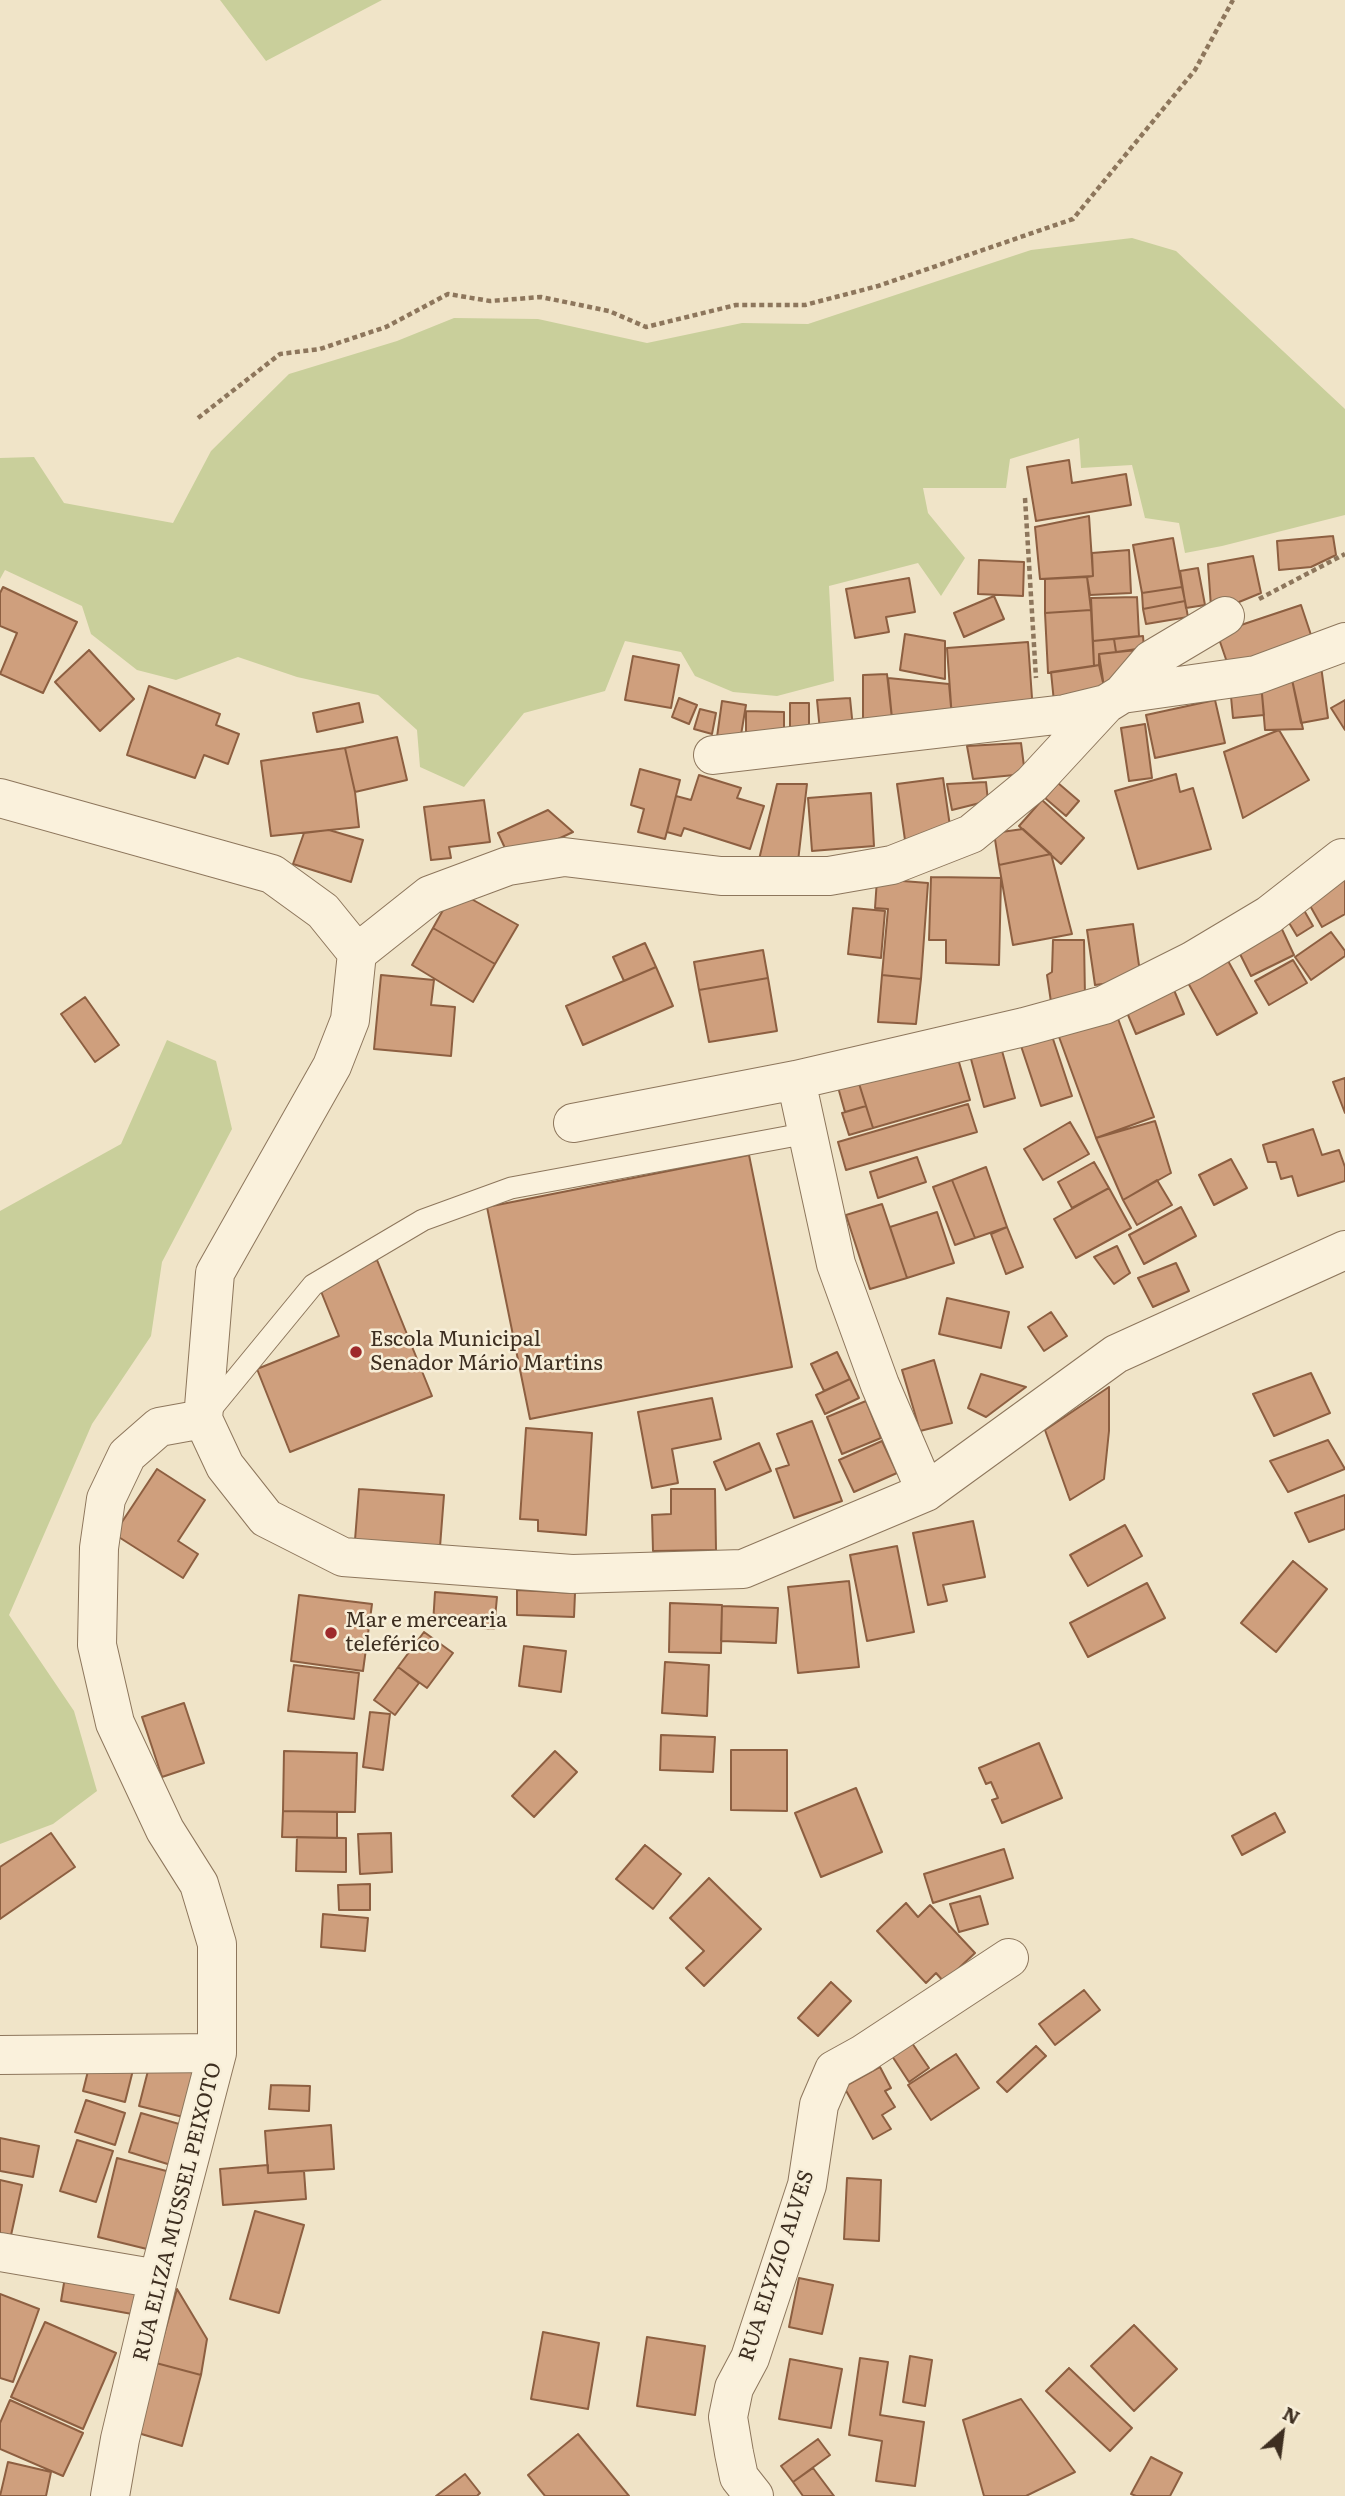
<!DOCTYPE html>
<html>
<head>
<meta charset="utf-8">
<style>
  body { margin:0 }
  #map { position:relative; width:1345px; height:2496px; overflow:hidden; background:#f0e4c8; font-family:Literata,serif }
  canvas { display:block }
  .north { position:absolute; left:1247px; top:2398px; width:70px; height:70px; -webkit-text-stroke:5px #f7eed8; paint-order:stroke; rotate:28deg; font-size:19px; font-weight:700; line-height:28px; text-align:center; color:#3d2e20 }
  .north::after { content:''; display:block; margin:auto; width:24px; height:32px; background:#3d2e20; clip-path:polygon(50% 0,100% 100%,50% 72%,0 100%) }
</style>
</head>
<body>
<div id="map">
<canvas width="1345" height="2496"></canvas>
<div class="north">N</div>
</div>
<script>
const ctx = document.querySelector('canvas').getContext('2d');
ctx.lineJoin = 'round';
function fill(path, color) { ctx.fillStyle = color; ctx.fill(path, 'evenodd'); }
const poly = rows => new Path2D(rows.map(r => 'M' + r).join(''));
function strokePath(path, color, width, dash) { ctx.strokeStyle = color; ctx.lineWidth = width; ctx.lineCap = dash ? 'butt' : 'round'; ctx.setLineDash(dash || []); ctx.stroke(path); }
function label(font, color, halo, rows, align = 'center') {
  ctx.font = font + ' Literata,serif'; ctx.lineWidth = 5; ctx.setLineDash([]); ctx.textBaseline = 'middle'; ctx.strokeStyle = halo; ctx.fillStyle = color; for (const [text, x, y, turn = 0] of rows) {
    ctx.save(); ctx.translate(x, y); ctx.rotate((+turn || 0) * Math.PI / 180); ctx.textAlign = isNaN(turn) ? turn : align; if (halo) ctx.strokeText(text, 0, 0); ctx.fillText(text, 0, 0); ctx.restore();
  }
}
fill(poly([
  [220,0,382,0,266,61],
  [1132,238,1176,251,1345,409,1345,515,1222,546,1185,553,1179,523,1145,518,1132,465,1081,468,1079,438,1010,459,1006,488,923,488,928,513,965,558,941,596,918,563,829,586,834,681,777,696,733,692,695,676,681,652,625,641,605,691,524,713,464,787,420,767,417,730,378,695,297,677,238,657,176,680,137,670,91,634,82,606,5,570,0,579,0,458,34,457,64,503,173,523,211,451,289,374,397,341,454,318,538,319,647,343,742,323,808,324,1031,250],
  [167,1040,216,1061,232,1129,162,1262,151,1336,92,1424,9,1615,74,1711,97,1791,53,1824,0,1844,0,1211,121,1144]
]), '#c9cf9b');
const building = poly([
  [1069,460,1072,483,1126,474,1131,505,1036,521,1027,467,1069,460],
  [1089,516,1093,576,1040,579,1035,527,1089,516],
  [1333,536,1336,555,1311,567,1279,570,1277,541,1333,536],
  [1173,538,1182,587,1142,593,1133,545,1173,538],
  [1129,550,1131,593,1090,595,1087,577,1093,576,1092,553,1129,550],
  [1253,556,1261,593,1239,602,1211,607,1208,564,1253,556],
  [979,560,1024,562,1023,596,978,594,979,560],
  [1198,568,1205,605,1186,608,1180,571,1198,568],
  [1087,577,1091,610,1045,613,1045,579,1087,577],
  [909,578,915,612,886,617,889,632,855,638,846,589,909,578],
  [3,587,77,622,43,693,0,674,17,633,0,626,0,593,3,587],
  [1182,587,1185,601,1143,609,1142,593,1182,587],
  [994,596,1004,619,964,637,954,613,994,596],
  [1137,597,1139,636,1093,641,1091,598,1137,597],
  [1185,601,1188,617,1146,624,1143,609,1185,601],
  [1301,605,1314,644,1230,671,1217,633,1301,605],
  [1091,610,1094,666,1048,673,1045,613,1091,610],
  [905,634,945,641,945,679,900,670,905,634],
  [1143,636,1144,648,1116,652,1114,639,1143,636],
  [1114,639,1116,652,1099,654,1099,665,1094,666,1093,641,1114,639],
  [1028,642,1033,712,952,718,947,648,1028,642],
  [89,650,134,699,100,731,55,682,89,650],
  [1137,650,1104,687,1099,654,1137,650],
  [633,656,679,665,671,708,625,700,633,656],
  [1099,665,1105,691,1054,702,1051,672,1099,665],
  [1321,666,1328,718,1301,723,1291,675,1321,666],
  [887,674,893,728,863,732,863,675,887,674],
  [1291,675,1303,729,1265,730,1261,683,1291,675],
  [888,678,949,684,952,718,893,728,888,678],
  [1261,683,1264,715,1233,718,1230,686,1261,683],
  [149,686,220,714,216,725,239,734,228,764,204,755,195,778,127,755,149,686],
  [679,698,697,705,689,724,672,717,679,698],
  [850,698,853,728,820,731,817,700,850,698],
  [1215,700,1225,743,1155,758,1146,715,1215,700],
  [1345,700,1345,730,1331,708,1345,700],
  [722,701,746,705,740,741,717,737,722,701],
  [359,703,363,722,317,732,313,713,359,703],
  [790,703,809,703,809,734,790,734,790,703],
  [700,709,716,713,712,734,694,729,700,709],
  [746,711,784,712,784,741,746,741,746,711],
  [1145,724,1152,778,1129,781,1121,728,1145,724],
  [1279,730,1309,780,1243,818,1224,752,1279,730],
  [397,737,407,780,355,792,345,748,397,737],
  [1021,743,1025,774,973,779,967,746,1021,743],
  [345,748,355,792,359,827,271,836,261,761,345,748],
  [640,769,680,780,665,839,638,832,644,809,631,805,640,769],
  [1176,774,1180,792,1193,788,1211,849,1138,869,1115,791,1176,774],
  [699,775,741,788,737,798,764,806,750,849,684,828,681,836,667,832,676,796,691,800,699,775],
  [943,778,951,833,905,840,897,784,943,778],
  [986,782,988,801,952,810,947,784,986,782],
  [1058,783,1079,801,1066,816,1045,798,1058,783],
  [777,784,807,784,797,870,757,868,777,784],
  [871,793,874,846,812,851,808,798,871,793],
  [484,800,490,842,449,847,451,858,431,860,424,807,484,800],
  [1042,800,1084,838,1061,864,1019,826,1042,800],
  [548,810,573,832,511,861,498,833,548,810],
  [1023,829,1051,854,999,865,994,833,1023,829],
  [329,830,363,840,351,882,293,864,304,833,329,830],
  [1051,854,1072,934,1013,945,999,865,1051,854],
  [1345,872,1345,914,1322,927,1304,895,1345,872],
  [931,877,1001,878,999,965,946,963,946,940,929,940,931,877],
  [877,879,928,883,921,979,882,975,888,909,875,908,877,879],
  [466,896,518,925,495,964,433,928,447,903,466,896],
  [1297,898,1313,926,1297,936,1280,908,1297,898],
  [853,908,885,911,881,958,848,954,853,908],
  [1133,924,1141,979,1095,985,1087,930,1133,924],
  [1280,925,1294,955,1251,976,1236,946,1280,925],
  [433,928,495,964,473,1002,412,965,433,928],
  [1331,932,1345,951,1345,956,1311,980,1295,957,1331,932],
  [1053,940,1084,940,1085,997,1051,1002,1047,975,1052,972,1053,940],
  [645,943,656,967,624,981,613,957,645,943],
  [763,950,768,978,699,990,694,962,763,950],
  [1222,950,1257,1013,1217,1035,1182,972,1222,950],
  [1293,960,1307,983,1269,1005,1255,981,1293,960],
  [656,967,673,1006,583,1045,566,1006,656,967],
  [381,975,434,980,431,1005,455,1007,451,1056,374,1049,381,975],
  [882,975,921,979,916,1024,878,1022,882,975],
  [768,978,777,1031,709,1042,699,990,768,978],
  [1171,983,1184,1014,1136,1034,1123,1003,1171,983],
  [85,997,119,1045,95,1062,61,1014,85,997],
  [1113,1005,1154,1117,1096,1138,1055,1026,1113,1005],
  [1049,1027,1072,1096,1041,1106,1018,1037,1049,1027],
  [999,1040,1015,1098,984,1107,968,1048,999,1040],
  [954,1045,970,1100,873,1128,856,1074,954,1045],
  [856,1074,866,1106,845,1112,836,1080,856,1074],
  [1345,1078,1345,1113,1333,1082,1345,1078],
  [968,1104,977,1132,846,1170,838,1142,968,1104],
  [866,1106,873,1128,849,1135,842,1113,866,1106],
  [1155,1121,1171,1173,1123,1200,1096,1138,1155,1121],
  [1070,1122,1089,1154,1043,1180,1024,1149,1070,1122],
  [1313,1129,1322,1155,1339,1150,1345,1167,1345,1181,1298,1196,1292,1176,1281,1179,1276,1162,1268,1162,1263,1145,1313,1129],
  [749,1155,792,1367,530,1419,487,1207,749,1155],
  [917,1157,926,1182,878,1198,870,1172,917,1157],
  [1231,1159,1247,1188,1214,1205,1199,1175,1231,1159],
  [1094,1162,1109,1188,1072,1208,1058,1182,1094,1162],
  [986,1167,1007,1227,975,1238,952,1180,986,1167],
  [952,1180,975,1238,955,1245,933,1187,952,1180],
  [1157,1180,1172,1205,1137,1225,1123,1200,1157,1180],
  [1109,1188,1131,1228,1076,1258,1054,1219,1109,1188],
  [882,1204,907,1278,870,1289,846,1215,882,1204],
  [1181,1207,1196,1236,1144,1264,1129,1235,1181,1207],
  [937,1212,954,1263,907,1278,890,1227,937,1212],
  [1007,1227,1023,1267,1006,1274,991,1234,1007,1227],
  [1117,1246,1130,1273,1114,1284,1094,1257,1117,1246],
  [377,1260,432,1396,290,1452,257,1369,339,1336,318,1284,377,1260],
  [1176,1263,1189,1291,1153,1307,1138,1278,1176,1263],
  [947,1298,1009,1312,1001,1348,939,1334,947,1298],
  [1051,1312,1067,1336,1044,1351,1028,1327,1051,1312],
  [837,1352,850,1379,824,1391,811,1364,837,1352],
  [934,1360,952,1423,920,1431,902,1370,934,1360],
  [1311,1373,1330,1413,1274,1436,1253,1394,1311,1373],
  [981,1374,1026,1387,986,1417,968,1408,981,1374],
  [850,1379,859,1398,825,1414,816,1395,850,1379],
  [1109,1387,1109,1431,1104,1479,1070,1500,1045,1430,1109,1387],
  [712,1398,721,1439,672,1449,678,1483,652,1488,638,1412,712,1398],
  [866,1401,881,1438,842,1454,827,1417,866,1401],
  [812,1421,842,1501,794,1518,776,1469,789,1465,777,1434,812,1421],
  [526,1428,592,1433,586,1535,538,1531,538,1520,520,1519,526,1428],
  [1328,1440,1345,1469,1288,1492,1270,1461,1328,1440],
  [882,1441,897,1473,854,1492,839,1460,882,1441],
  [759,1443,771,1471,726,1490,714,1462,759,1443],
  [157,1469,205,1500,178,1541,198,1554,183,1578,114,1534,157,1469],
  [359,1489,444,1495,440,1547,355,1540,359,1489],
  [671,1489,715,1489,716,1550,653,1551,652,1515,671,1514,671,1489],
  [1345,1495,1345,1529,1309,1542,1295,1513,1345,1495],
  [973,1521,985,1577,943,1585,947,1601,928,1605,913,1533,973,1521],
  [1125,1525,1142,1556,1088,1586,1070,1555,1125,1525],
  [897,1546,914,1632,867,1641,850,1555,897,1546],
  [1293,1561,1327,1589,1276,1652,1241,1623,1293,1561],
  [849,1581,859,1667,798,1673,788,1587,849,1581],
  [1147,1583,1165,1618,1088,1657,1070,1623,1147,1583],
  [517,1590,575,1593,574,1617,517,1615,517,1590],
  [435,1592,497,1597,494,1629,433,1624,435,1592],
  [299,1595,372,1604,363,1671,291,1661,299,1595],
  [670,1603,722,1605,721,1653,669,1652,670,1603],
  [722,1606,778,1608,776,1643,721,1641,722,1606],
  [424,1632,453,1653,427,1688,398,1667,424,1632],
  [524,1646,566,1651,561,1692,519,1686,524,1646],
  [665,1662,709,1665,707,1716,662,1713,665,1662],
  [294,1665,359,1673,354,1719,288,1711,294,1665],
  [398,1667,419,1683,395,1715,374,1700,398,1667],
  [184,1703,204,1763,162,1777,142,1717,184,1703],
  [370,1712,390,1714,383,1770,363,1767,370,1712],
  [661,1735,715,1737,713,1772,660,1770,661,1735],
  [1039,1743,1062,1798,1002,1823,992,1800,998,1798,991,1782,986,1784,979,1768,1039,1743],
  [731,1750,787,1750,787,1811,731,1810,731,1750],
  [284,1751,357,1753,355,1812,283,1811,284,1751],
  [555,1751,577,1772,534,1817,512,1796,555,1751],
  [856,1788,882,1852,821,1877,795,1813,856,1788],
  [283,1811,337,1812,337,1838,282,1837,283,1811],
  [1275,1813,1285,1832,1242,1855,1232,1836,1275,1813],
  [51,1833,75,1867,0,1919,0,1867,51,1833],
  [391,1833,392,1872,360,1874,358,1834,391,1833],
  [297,1837,346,1838,346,1872,296,1871,297,1837],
  [645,1845,681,1874,653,1909,616,1879,645,1845],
  [1004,1849,1013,1878,933,1903,924,1874,1004,1849],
  [709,1878,761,1929,704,1986,686,1968,704,1951,670,1918,709,1878],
  [370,1884,370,1910,339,1910,338,1885,370,1884],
  [980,1896,988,1924,959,1932,950,1904,980,1896],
  [906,1903,918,1917,930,1905,975,1953,944,1982,936,1973,926,1983,877,1931,906,1903],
  [323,1914,368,1918,365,1951,321,1947,323,1914],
  [831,1982,851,2001,818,2036,798,2018,831,1982],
  [1084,1990,1100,2010,1055,2045,1039,2024,1084,1990],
  [912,2043,929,2068,909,2082,892,2056,912,2043],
  [1036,2046,1046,2056,1007,2092,997,2082,1036,2046],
  [956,2054,979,2088,931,2120,908,2085,956,2054],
  [91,2059,133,2070,125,2102,83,2091,91,2059],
  [151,2059,204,2061,187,2118,139,2106,151,2059],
  [880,2067,891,2088,885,2091,895,2107,882,2115,891,2129,873,2139,844,2087,880,2067],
  [271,2085,310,2086,309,2111,269,2109,271,2085],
  [86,2100,125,2113,115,2145,75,2132,86,2100],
  [141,2113,186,2126,174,2166,129,2152,141,2113],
  [331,2125,334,2169,268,2173,265,2131,331,2125],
  [0,2138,39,2146,33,2177,0,2171,0,2138],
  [77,2140,113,2151,96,2202,60,2191,77,2140],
  [117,2158,174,2173,155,2251,98,2237,117,2158],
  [268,2165,268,2173,304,2171,306,2199,223,2205,220,2169,268,2165],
  [847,2178,881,2180,879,2241,844,2239,847,2178],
  [0,2180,22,2185,8,2249,0,2247,0,2180],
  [255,2211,304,2225,279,2313,230,2299,255,2211],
  [66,2271,138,2284,132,2314,61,2301,66,2271],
  [799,2278,833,2285,822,2334,789,2327,799,2278],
  [177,2289,207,2339,201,2375,156,2363,177,2289],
  [0,2294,39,2309,13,2382,0,2378,0,2294],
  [45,2322,116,2353,83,2429,11,2397,45,2322],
  [1134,2325,1177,2369,1134,2411,1091,2366,1134,2325],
  [543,2332,599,2343,588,2409,531,2399,543,2332],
  [647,2337,705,2346,695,2415,637,2406,647,2337],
  [910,2356,932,2360,925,2406,903,2402,910,2356],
  [860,2358,888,2362,880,2415,924,2422,915,2486,876,2481,882,2441,849,2435,860,2358],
  [790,2359,842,2369,831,2428,779,2419,790,2359],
  [156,2363,201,2375,182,2446,138,2433,156,2363],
  [1069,2368,1132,2428,1110,2451,1046,2391,1069,2368],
  [1021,2399,1075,2472,1026,2496,984,2496,963,2420,1021,2399],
  [10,2400,83,2433,63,2476,0,2449,0,2423,10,2400],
  [578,2434,629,2496,545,2496,528,2475,578,2434],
  [818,2439,830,2455,793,2482,781,2466,818,2439],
  [1151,2457,1182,2473,1170,2496,1136,2496,1131,2494,1151,2457],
  [8,2462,51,2472,46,2496,0,2496,8,2462],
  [813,2468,834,2496,803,2496,793,2482,813,2468],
  [465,2474,480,2493,477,2496,436,2496,465,2474]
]);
fill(building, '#cf9f7d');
strokePath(building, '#8d5f41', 2);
const service = poly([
  [207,1414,313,1285,423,1220,511,1188,808,1133]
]);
const minor = poly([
  [1122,694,1256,675,1345,642],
  [713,755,1065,714,1106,704],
  [0,798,272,874,323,911,357,953,350,1020,332,1066,215,1273,203,1419,225,1466,266,1518,343,1557,572,1574,743,1569,926,1492,1116,1354,1345,1250],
  [357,953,430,895,508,866,564,857,721,876,829,876,892,865,971,834,1032,784,1106,704,1122,694,1151,660,1225,616],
  [796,1080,836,1264,880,1385,926,1492],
  [573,1123,796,1080,1024,1027,1104,1005,1192,961,1269,915,1342,858],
  [0,2055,217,2053],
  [0,2252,158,2279],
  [110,2496,120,2439,158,2279,217,2053,217,1944,199,1884,165,1830,115,1723,97,1645,99,1548,106,1499,127,1455,159,1427,203,1419],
  [754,2496,739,2477,734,2453,728,2417,734,2388,750,2358,807,2185,819,2105,834,2070,863,2054,1009,1958]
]);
strokePath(service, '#8d765c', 23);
strokePath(minor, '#8d765c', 40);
strokePath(poly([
  [198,418,280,354,320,349,386,327,448,294,490,301,541,297,609,311,646,327,736,305,805,305,878,286,1073,219,1195,70,1233,0],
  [1025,498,1036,678],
  [1259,599,1345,554]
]), '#8d765c', 4.5, [5, 3.5]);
strokePath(service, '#faf1dc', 21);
strokePath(minor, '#faf1dc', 38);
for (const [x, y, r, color] of [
  [356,1352,7,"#9e2a2b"],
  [331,1633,7,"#9e2a2b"]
]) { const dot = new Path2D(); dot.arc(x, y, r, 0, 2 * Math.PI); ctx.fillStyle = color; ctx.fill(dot); strokePath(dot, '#f7eed8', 2.5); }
label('21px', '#3d2e20', '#f7eed8', [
  ["Escola Municipal",370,1340],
  ["Senador Mário Martins",370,1364],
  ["Mar e mercearia",345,1621],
  ["teleférico",345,1645]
], 'left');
label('21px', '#3d2e20', '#f7eed8', [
  ["RUA ELIZA MUSSEL PEIXOTO",178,2212,-76],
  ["RUA ELYZIO ALVES",777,2266,-72]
]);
</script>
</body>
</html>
